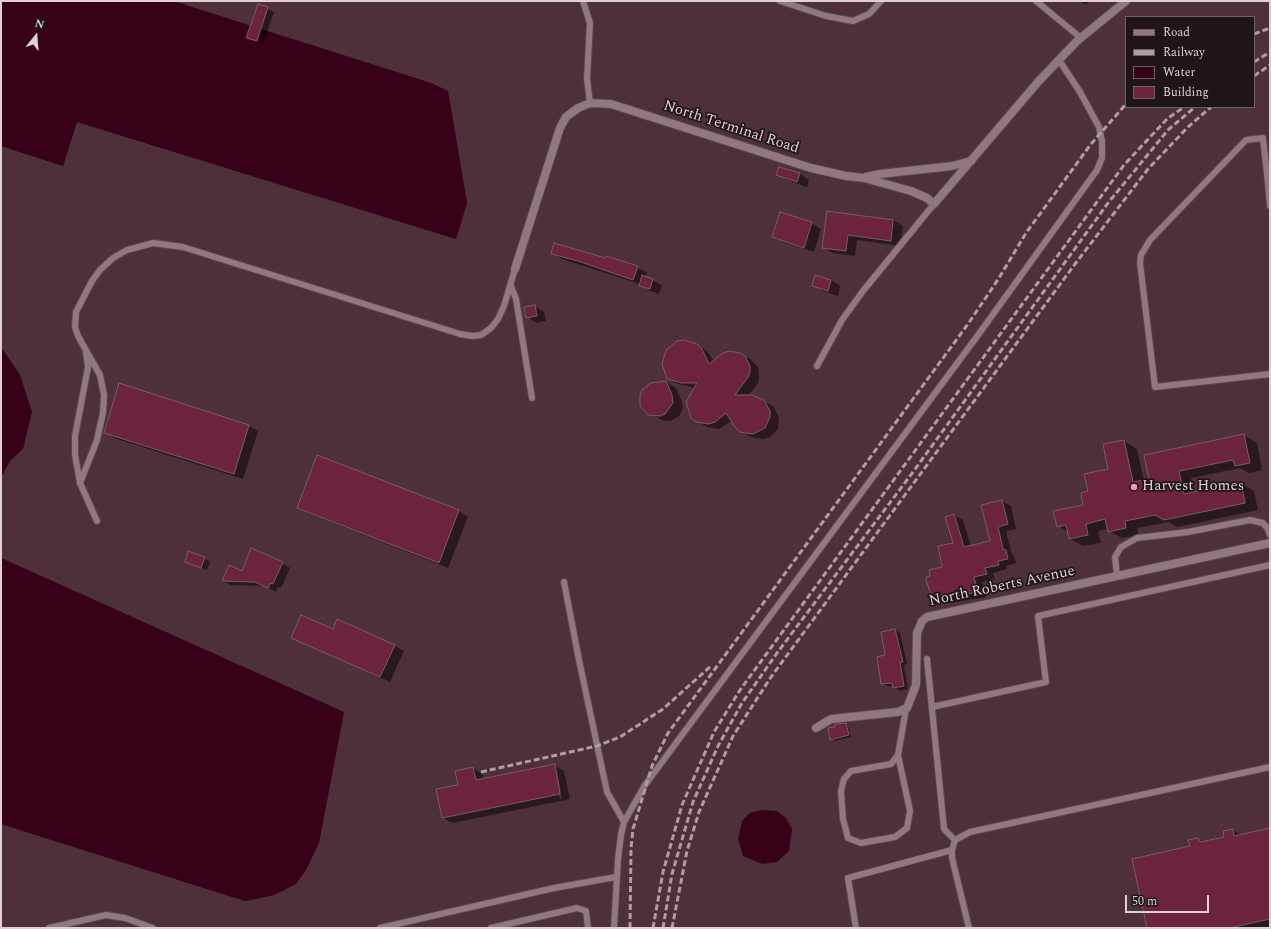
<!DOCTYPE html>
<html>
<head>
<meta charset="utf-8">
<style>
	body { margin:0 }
	#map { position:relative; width:1271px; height:929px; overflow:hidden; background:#3f2930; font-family:Spectral,serif }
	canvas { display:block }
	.frame { position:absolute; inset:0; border:2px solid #dfd0d4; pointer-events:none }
	.legend { position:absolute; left:1125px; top:16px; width:130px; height:92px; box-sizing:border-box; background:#1f1518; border:1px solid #6c6063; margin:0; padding:5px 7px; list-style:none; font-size:12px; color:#dfd0d4 }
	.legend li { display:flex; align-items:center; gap:8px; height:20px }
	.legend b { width:20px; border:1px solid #6c6063 }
	.north { position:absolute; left:16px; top:16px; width:40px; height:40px; -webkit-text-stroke:3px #1f1518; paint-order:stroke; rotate:17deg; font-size:11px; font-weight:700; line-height:16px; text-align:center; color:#dfd0d4 }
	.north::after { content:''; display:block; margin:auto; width:14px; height:18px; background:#dfd0d4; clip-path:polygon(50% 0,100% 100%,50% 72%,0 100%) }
	.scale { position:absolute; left:1125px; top:895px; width:84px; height:18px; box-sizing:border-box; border:2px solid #dfd0d4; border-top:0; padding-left:5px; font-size:12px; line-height:14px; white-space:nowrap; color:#dfd0d4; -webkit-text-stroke:3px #1f1518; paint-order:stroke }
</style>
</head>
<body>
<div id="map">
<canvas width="1271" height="929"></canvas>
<div class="frame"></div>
<ul class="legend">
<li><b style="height:5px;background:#91777f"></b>Road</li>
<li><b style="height:5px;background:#ae9da2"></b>Railway</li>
<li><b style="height:11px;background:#360119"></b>Water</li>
<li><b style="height:11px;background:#6c2340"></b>Building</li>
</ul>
<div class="north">N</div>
<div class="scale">50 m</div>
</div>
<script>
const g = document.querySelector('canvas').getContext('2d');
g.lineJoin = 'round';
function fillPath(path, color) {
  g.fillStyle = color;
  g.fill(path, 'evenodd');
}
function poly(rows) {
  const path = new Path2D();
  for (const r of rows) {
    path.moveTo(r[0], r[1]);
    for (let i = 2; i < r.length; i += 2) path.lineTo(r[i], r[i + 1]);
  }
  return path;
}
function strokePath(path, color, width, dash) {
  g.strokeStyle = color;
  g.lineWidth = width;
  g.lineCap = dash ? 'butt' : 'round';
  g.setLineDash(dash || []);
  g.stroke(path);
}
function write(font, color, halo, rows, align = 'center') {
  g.font = font + ' Spectral,serif';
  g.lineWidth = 3.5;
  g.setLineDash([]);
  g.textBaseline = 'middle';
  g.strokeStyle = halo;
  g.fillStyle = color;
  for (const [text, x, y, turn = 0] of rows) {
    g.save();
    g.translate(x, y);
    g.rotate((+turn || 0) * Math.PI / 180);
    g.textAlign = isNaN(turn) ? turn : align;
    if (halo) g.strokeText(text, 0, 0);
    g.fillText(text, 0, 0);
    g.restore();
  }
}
fillPath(poly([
	[173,1,1270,1,1270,928,1,928,1,824,245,901,260,899,285,891,344,712,1,558,1,477,10,461,23,448,20,375,1,347,1,146,63,166,77,122,456,239,467,203,448,91,431,83],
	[1126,17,1254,17,1254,107,1126,107]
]), '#4d3039');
fillPath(poly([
	[1,1,173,1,431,83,448,91,467,203,456,239,77,122,63,166,1,146],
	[1,347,20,375,32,412,23,449,10,461,1,477],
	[1,558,344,712,319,843,306,870,296,884,274,895,245,901,1,824],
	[762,810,777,811,786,818,792,829,789,851,777,862,762,864,743,856,738,839,742,821,750,813]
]), '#360119');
fillPath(poly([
	[1079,1,1089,1,1086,5],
	[258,5,274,12,263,44,248,38],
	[779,168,800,174,809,180,807,187,787,180,777,174],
	[828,212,893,220,903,226,900,246,857,240,855,256,833,253,823,247],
	[781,213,812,223,821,229,814,252,783,242,773,237],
	[552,254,637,267,647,273,645,277,662,285,659,294,650,291,640,284,562,259],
	[831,280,840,286,838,296,823,291,813,285],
	[535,306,544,312,546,321,537,323,527,317],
	[684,341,697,345,707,351,714,361,740,354,750,359,758,367,759,378,758,383,748,396,763,401,773,406,779,417,778,429,770,437,764,439,751,437,741,431,732,421,719,429,707,427,696,421,688,411,687,402,695,388,678,384,668,379,663,364,664,357,671,345],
	[666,382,676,388,682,402,683,409,679,416,670,421,664,421,644,410],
	[249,426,258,431,243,479,114,438,105,432],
	[1244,435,1257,443,1262,470,1249,473,1240,468,1191,478,1194,493,1241,483,1254,491,1258,510,1178,527,1169,522,1137,528,1139,535,1122,538,1109,531,1108,529,1098,531,1101,543,1083,546,1070,539,1068,532,1058,526,1085,506,1089,492,1109,470,1124,441,1137,449,1144,481,1151,480],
	[318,457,459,511,468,517,448,568,308,513,298,508],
	[1002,501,1011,506,1016,529,1006,531,1012,554,1014,556,1016,563,1006,566,1007,569,993,573,995,579,982,582,986,597,950,603,932,594,931,577,943,568,954,544,954,515,963,520,971,546,991,542],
	[204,558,210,562,207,570,186,562],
	[282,563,290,568,281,588,278,587,276,592,264,586,231,585,223,581,242,572],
	[334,630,394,645,404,651,390,682,292,637],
	[895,630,900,633,907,664,904,665,908,689,899,691,894,686,887,686,882,683,886,656],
	[846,724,848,726,851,737,834,741,831,739],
	[554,765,564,771,570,799,453,823,443,818,459,786,473,768,482,774,484,780],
	[555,771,557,771,562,799,560,799],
	[1270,829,1270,928,1148,928,1191,847,1190,841,1198,839,1204,842,1225,838,1233,830,1241,835]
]), '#0007');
const building = poly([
	[258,4,268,7,257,41,246,38,258,4],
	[779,167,800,173,797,182,776,175,779,167],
	[827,211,893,220,891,241,848,235,846,251,822,248,827,211],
	[780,212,812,222,804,248,772,237,780,212],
	[554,243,605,258,606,256,638,266,633,280,578,261,551,254,554,243],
	[642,275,653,279,650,289,639,286,642,275],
	[815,275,831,280,828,291,812,286,815,275],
	[535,305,537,316,526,318,524,307,535,305],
	[684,340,697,344,702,349,709,364,723,353,729,351,740,353,745,356,750,366,750,372,748,377,735,395,752,395,764,400,770,411,770,417,765,428,753,434,740,432,735,427,726,413,715,422,708,424,696,422,691,418,686,402,697,383,682,383,667,379,662,364,666,350,677,341,684,340],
	[666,381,672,395,673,403,665,414,660,416,648,415,640,406,640,395,642,390,651,383,666,381],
	[119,383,249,425,234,474,104,433,119,383],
	[1244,434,1250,463,1235,466,1233,460,1179,471,1184,494,1241,482,1245,503,1164,520,1155,515,1125,521,1126,528,1108,532,1105,519,1086,524,1088,535,1069,539,1066,525,1057,527,1053,511,1083,505,1081,493,1088,491,1084,474,1108,469,1103,444,1124,440,1133,482,1149,479,1144,455,1244,434],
	[317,455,459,510,439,563,297,508,317,455],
	[1002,500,1008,524,998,527,1003,549,1006,550,1008,559,998,561,999,565,985,568,987,574,974,577,978,592,941,599,939,593,931,595,926,580,926,577,930,576,929,570,942,567,938,546,953,543,945,517,954,514,964,547,990,541,981,505,1002,500],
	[251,548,283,562,273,584,270,583,268,588,255,582,222,581,229,565,242,571,251,548],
	[188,551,205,557,201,568,185,562,188,551],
	[301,615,333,629,337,619,395,645,380,677,291,638,301,615],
	[895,629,903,662,900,662,904,686,893,688,892,683,881,684,877,657,885,655,881,632,895,629],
	[846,723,849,735,830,740,828,728,835,727,835,724,846,723],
	[555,764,560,794,442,818,436,789,458,785,455,771,473,767,476,780,555,764],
	[1270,828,1270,919,1229,928,1147,928,1132,859,1190,846,1188,840,1198,838,1200,842,1224,837,1223,831,1233,829,1234,836,1270,828]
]);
fillPath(building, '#6c2340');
strokePath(building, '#765d64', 1);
const service = poly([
	[583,1,590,23,587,79,590,103],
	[780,1,826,16,853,21,869,14,881,1],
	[1036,1,1081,38],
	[1268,183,1270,206],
	[1270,183,1268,183,1263,138,1246,140,1150,240,1141,255,1140,263,1155,387,1270,374],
	[511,286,516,299,532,398],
	[86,352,88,367,75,436,75,455,80,483,97,521],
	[817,366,842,320,863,291,934,204],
	[80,483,97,440,103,413,104,395,100,375,78,336,75,327,76,312,92,281,100,270,113,258,127,250,153,243,183,247,460,334,472,336,481,335,491,328,498,319,504,306,515,269],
	[1117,576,1115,557,1121,547,1137,538,1188,532,1250,520,1263,523,1268,529,1270,535],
	[564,582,579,660,607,792,624,822],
	[927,659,944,829,955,840,952,850,952,858,969,928],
	[932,707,1046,682,1038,616,1270,565],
	[898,755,910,811,907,828,895,837,861,843,848,838,843,819,841,791,844,779,851,771,891,764,898,755,906,709],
	[955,840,970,832,1270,767],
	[49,928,106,915,125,918,153,928],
	[380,928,554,888,616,877],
	[491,928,577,908,586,911,588,928],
	[614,928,618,859,621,835,624,822,645,785,981,331,1097,170,1102,158,1102,141,1099,127,1080,92,1059,60],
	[856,928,848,878,952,850]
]);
const minor = poly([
	[866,177,880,174,952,166,971,161],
	[515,269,560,128,566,117,578,108,590,103,611,104,811,168,846,176,864,178,911,191,927,198,934,204,1038,82,1077,41,1126,1],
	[816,728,831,719,898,712,907,708,916,685,917,633,922,621,927,617,1270,543]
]);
strokePath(service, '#59464d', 8);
strokePath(minor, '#59464d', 10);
strokePath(service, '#91777f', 6);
strokePath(minor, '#91777f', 8);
strokePath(poly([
	[1254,34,1270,28],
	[1254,62,1270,52],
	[1254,76,1270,65],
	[481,772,597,746,620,737,663,709,712,665],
	[630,928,631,848,633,829,652,766,668,733,968,324,999,278,1026,233,1091,144,1126,104],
	[653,928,663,872,682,805,714,732,740,690,1124,165,1167,119,1184,107],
	[663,928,672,874,693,802,718,746,742,703,777,653,913,472,1108,203,1168,130,1195,107],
	[672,928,687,851,699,812,733,736,771,677,1075,264,1148,169,1188,127,1211,107]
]), '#ae9da2', 3, [6, 3]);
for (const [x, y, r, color] of [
	[1134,487,4,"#f09ab5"]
]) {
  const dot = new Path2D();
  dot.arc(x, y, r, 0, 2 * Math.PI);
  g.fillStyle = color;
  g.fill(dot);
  strokePath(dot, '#1f1518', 1.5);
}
write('15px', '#dfd0d4', '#1f1518', [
	["North Terminal Road",731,128,18],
	["North Roberts Avenue",1002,587,-12]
]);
write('15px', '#dfd0d4', '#1f1518', [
	["Harvest Homes",1142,487]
], 'left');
</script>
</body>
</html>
